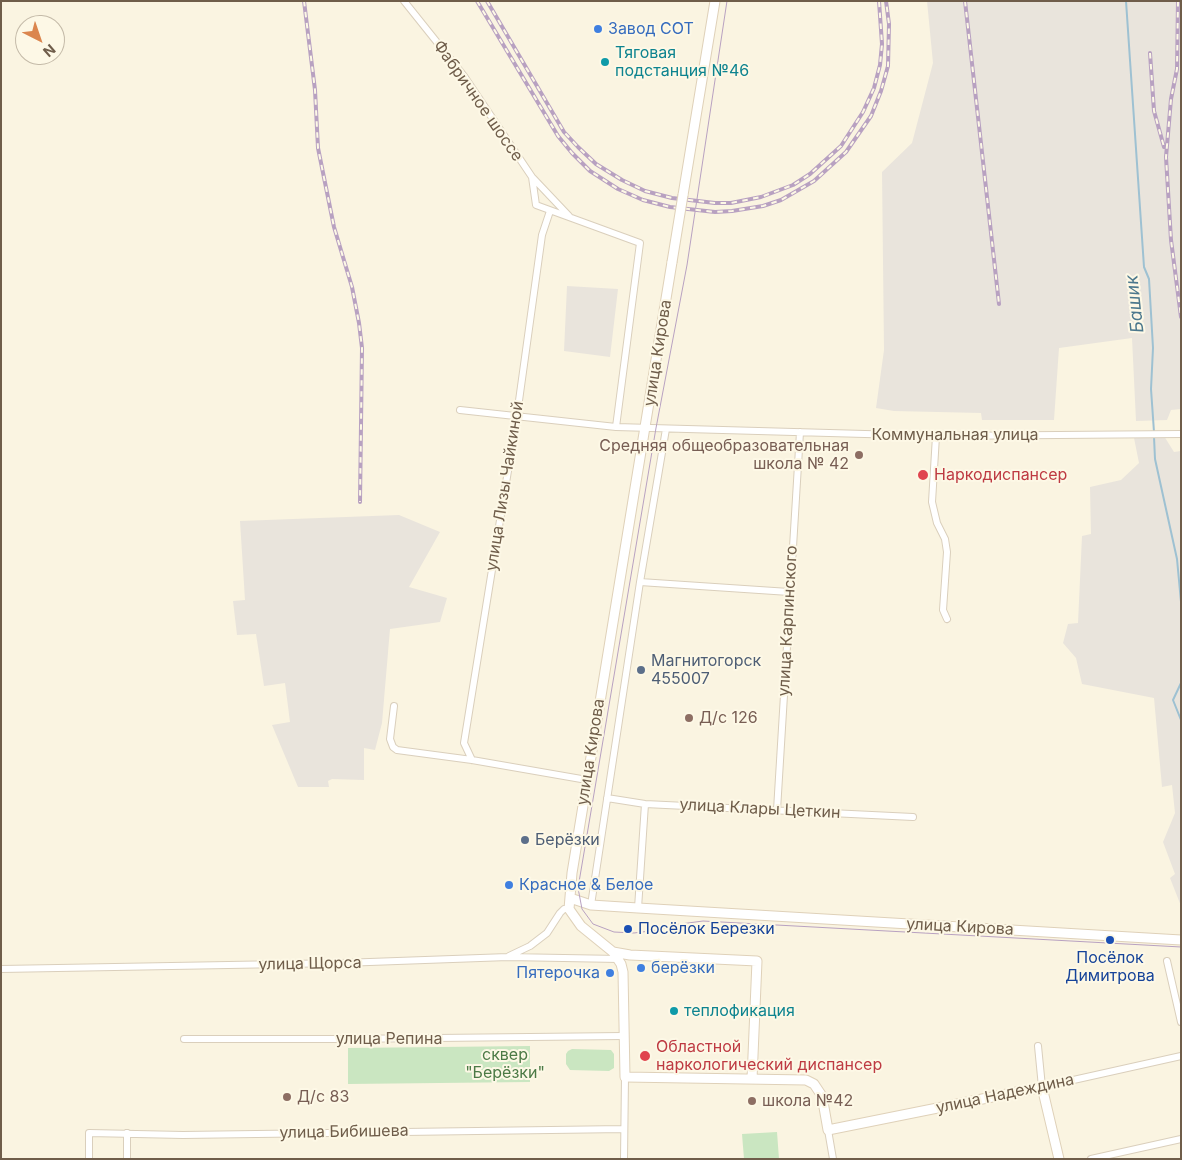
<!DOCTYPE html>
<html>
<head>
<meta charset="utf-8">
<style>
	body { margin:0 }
	#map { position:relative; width:1182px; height:1160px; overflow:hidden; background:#faf4e1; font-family:Inter,sans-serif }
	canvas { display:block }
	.frame { position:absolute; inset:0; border:2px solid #6f5d4a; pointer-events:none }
	.north { position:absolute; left:15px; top:15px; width:50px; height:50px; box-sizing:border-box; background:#fdf8e6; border:1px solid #c4baa8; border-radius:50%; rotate:139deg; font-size:14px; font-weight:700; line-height:20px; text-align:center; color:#6f5d4a }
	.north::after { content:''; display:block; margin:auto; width:18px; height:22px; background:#db864e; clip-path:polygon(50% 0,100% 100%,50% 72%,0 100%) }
</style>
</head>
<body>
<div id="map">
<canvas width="1182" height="1160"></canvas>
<div class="frame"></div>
<div class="north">N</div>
</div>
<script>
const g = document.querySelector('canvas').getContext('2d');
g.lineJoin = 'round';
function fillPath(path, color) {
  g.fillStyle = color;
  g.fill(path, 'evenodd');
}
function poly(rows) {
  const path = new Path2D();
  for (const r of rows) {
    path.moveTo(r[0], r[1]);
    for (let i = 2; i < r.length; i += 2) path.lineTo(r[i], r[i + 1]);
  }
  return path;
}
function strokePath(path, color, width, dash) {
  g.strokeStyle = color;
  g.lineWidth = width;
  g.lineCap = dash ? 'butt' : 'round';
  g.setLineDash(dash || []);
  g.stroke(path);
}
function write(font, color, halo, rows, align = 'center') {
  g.font = font + ' Inter,sans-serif';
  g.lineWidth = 4;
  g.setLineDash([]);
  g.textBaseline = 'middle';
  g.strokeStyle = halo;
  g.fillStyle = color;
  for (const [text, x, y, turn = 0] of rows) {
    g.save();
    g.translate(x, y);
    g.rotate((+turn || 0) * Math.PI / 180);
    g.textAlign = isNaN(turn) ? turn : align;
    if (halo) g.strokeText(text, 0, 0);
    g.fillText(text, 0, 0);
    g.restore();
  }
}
fillPath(poly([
	[927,1,1181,1,1181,409,1171,410,1167,420,1136,421,1132,338,1059,348,1054,420,982,420,981,413,894,411,876,408,884,350,882,172,912,143,933,63],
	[567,286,618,289,610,357,564,351],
	[1164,436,1174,452,1181,451,1181,906,1170,878,1175,874,1163,842,1175,813,1172,785,1162,787,1154,698,1082,684,1076,658,1063,643,1068,624,1078,623,1082,536,1091,534,1090,487,1121,480,1139,463,1134,438],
	[399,515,440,532,409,587,447,598,440,622,390,629,382,723,375,750,364,748,364,780,332,779,328,781,329,787,298,787,272,725,290,722,285,683,264,686,256,634,237,635,233,601,245,600,240,521]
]), '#e9e4dc');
fillPath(poly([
	[530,1046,530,1082,348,1084,348,1048],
	[572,1049,611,1050,614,1054,614,1068,609,1071,570,1070,566,1064,566,1054,568,1051],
	[777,1132,779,1159,744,1159,742,1134]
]), '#cae6c1');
strokePath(poly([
	[1126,1,1144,267,1149,279,1153,348,1151,389,1154,432],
	[1154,437,1155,459,1177,559,1181,602],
	[1181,683,1173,700,1181,720]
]), '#9ec1d2', 2);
const street = poly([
	[404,1,464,76,532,177,536,205,640,243,616,427],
	[533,178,569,216],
	[460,410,616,427,936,436,1181,434],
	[936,436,932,502,937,523,945,539,947,552,943,610,947,619],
	[640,582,789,592],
	[394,706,390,739,393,747,397,750,472,760,587,780],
	[472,760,464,743,517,415,542,235,550,211],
	[607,798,645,804,913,817],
	[777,810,800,432],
	[591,905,640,582,666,429],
	[638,908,645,804],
	[509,956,530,946,547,933,560,913,564,909,569,909],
	[1167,961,1181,1022],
	[1,969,342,963,508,957,619,959],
	[184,1039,341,1039,624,1036],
	[1038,1046,1042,1087,1181,1056],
	[828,1130,833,1159],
	[89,1159,89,1133,183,1135,624,1129],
	[127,1159,127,1133],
	[624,1159,625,1077],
	[1091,1159,1181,1139]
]);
const secondary = poly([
	[683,195,715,1],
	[672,262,572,873,569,909,581,926,613,952,621,964,623,972,625,1077,806,1080,814,1084,822,1096,828,1130,1042,1087,1059,1159],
	[570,898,591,905,638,908,1181,940],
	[613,952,630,955,757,961,752,1079]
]);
strokePath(street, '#dacfbc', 8);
strokePath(secondary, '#dfd1b9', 11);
strokePath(street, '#fff', 6);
strokePath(secondary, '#fff', 9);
strokePath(poly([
	[727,1,687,265,656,428,578,888,582,909,593,924,614,932,634,933,658,930,673,925,703,921,1181,947]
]), '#b8a1c1', 1);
const rail = poly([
	[304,1,315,90,318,148,334,227,352,287,359,323,362,348,360,502],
	[477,1,558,136,572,153,590,171,618,189,643,200,670,207,715,212,732,211,763,206,781,200,814,181,846,152,871,116,881,91,888,66,889,24,886,1],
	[487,1,564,132,578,147,596,164,622,180,645,191,672,198,715,203,731,203,761,197,793,185,810,174,841,146,863,112,874,88,880,65,882,44,879,1],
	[965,1,999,304],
	[1178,1,1177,69,1171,99,1166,157,1171,240,1181,317],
	[1150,53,1154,111,1164,147]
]);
strokePath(rail, '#b8a1c1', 4);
strokePath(rail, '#fdf8e6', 2, [5.5]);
const secondaryBridge = poly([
	[672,262,683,195]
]);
strokePath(secondaryBridge, '#dfd1b9', 11, []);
strokePath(secondaryBridge, '#fff', 9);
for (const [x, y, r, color] of [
	[598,29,5,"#3f7fe0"],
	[605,62,5,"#0f9aa8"],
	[859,455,5,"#8d6e63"],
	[923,475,6,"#e0444e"],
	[641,670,5,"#5c6f8a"],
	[689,718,5,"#8d6e63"],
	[525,840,5,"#5c6f8a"],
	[509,885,5,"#3f7fe0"],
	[628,929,5,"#1a4fb4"],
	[1110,940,5,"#1a4fb4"],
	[641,968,5,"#3f7fe0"],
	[610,973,5,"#3f7fe0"],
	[674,1011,5,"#0f9aa8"],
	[645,1056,6,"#e0444e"],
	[287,1097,5,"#8d6e63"],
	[752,1101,5,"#8d6e63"]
]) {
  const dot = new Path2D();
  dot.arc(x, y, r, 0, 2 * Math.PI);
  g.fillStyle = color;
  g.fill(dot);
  strokePath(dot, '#fdf8e6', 2);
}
write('16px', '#366cbe', '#fdf8e6', [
	["Завод СОТ",608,29],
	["Красное & Белое",519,885],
	["берёзки",651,968],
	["Пятерочка",600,973,"right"]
], 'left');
write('16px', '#0d838f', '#fdf8e6', [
	["Тяговая",615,53],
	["подстанция №46",615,71],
	["теплофикация",684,1011]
], 'left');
write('16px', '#6f5d4a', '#fdf8e6', [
	["Фабричное шоссе",478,101,55],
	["улица Кирова",658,353,-81],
	["Коммунальная улица",955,435],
	["улица Лизы Чайкиной",505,486,-81],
	["улица Карпинского",788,621,-87],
	["улица Кирова",591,752,-81],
	["улица Клары Цеткин",760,809,3],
	["улица Кирова",960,927,3],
	["улица Щорса",310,964,-1],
	["улица Репина",389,1039],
	["улица Надеждина",1005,1094,-12],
	["улица Бибишева",344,1132,-1]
]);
write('16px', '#785e54', '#fdf8e6', [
	["Средняя общеобразовательная",849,446,"right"],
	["школа № 42",849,464,"right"],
	["Д/с 126",699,718],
	["Д/с 83",297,1097],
	["школа №42",762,1101]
], 'left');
write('16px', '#be3a42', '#fdf8e6', [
	["Наркодиспансер",934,475],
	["Областной",656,1047],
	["наркологический диспансер",656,1065]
], 'left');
write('16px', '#4e5e75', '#fdf8e6', [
	["Магнитогорск",651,661],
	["455007",651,679],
	["Берёзки",535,840]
], 'left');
write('16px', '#164399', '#fdf8e6', [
	["Посёлок Березки",638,929],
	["Посёлок",1110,958,"center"],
	["Димитрова",1110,976,"center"]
], 'left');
write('16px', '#4c7a46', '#fdf8e6', [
	["сквер",505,1055],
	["\"Берёзки\"",505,1073]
]);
write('italic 18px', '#4c788d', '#fdf8e6', [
	["Башик",1135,304,-96]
]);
</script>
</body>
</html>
